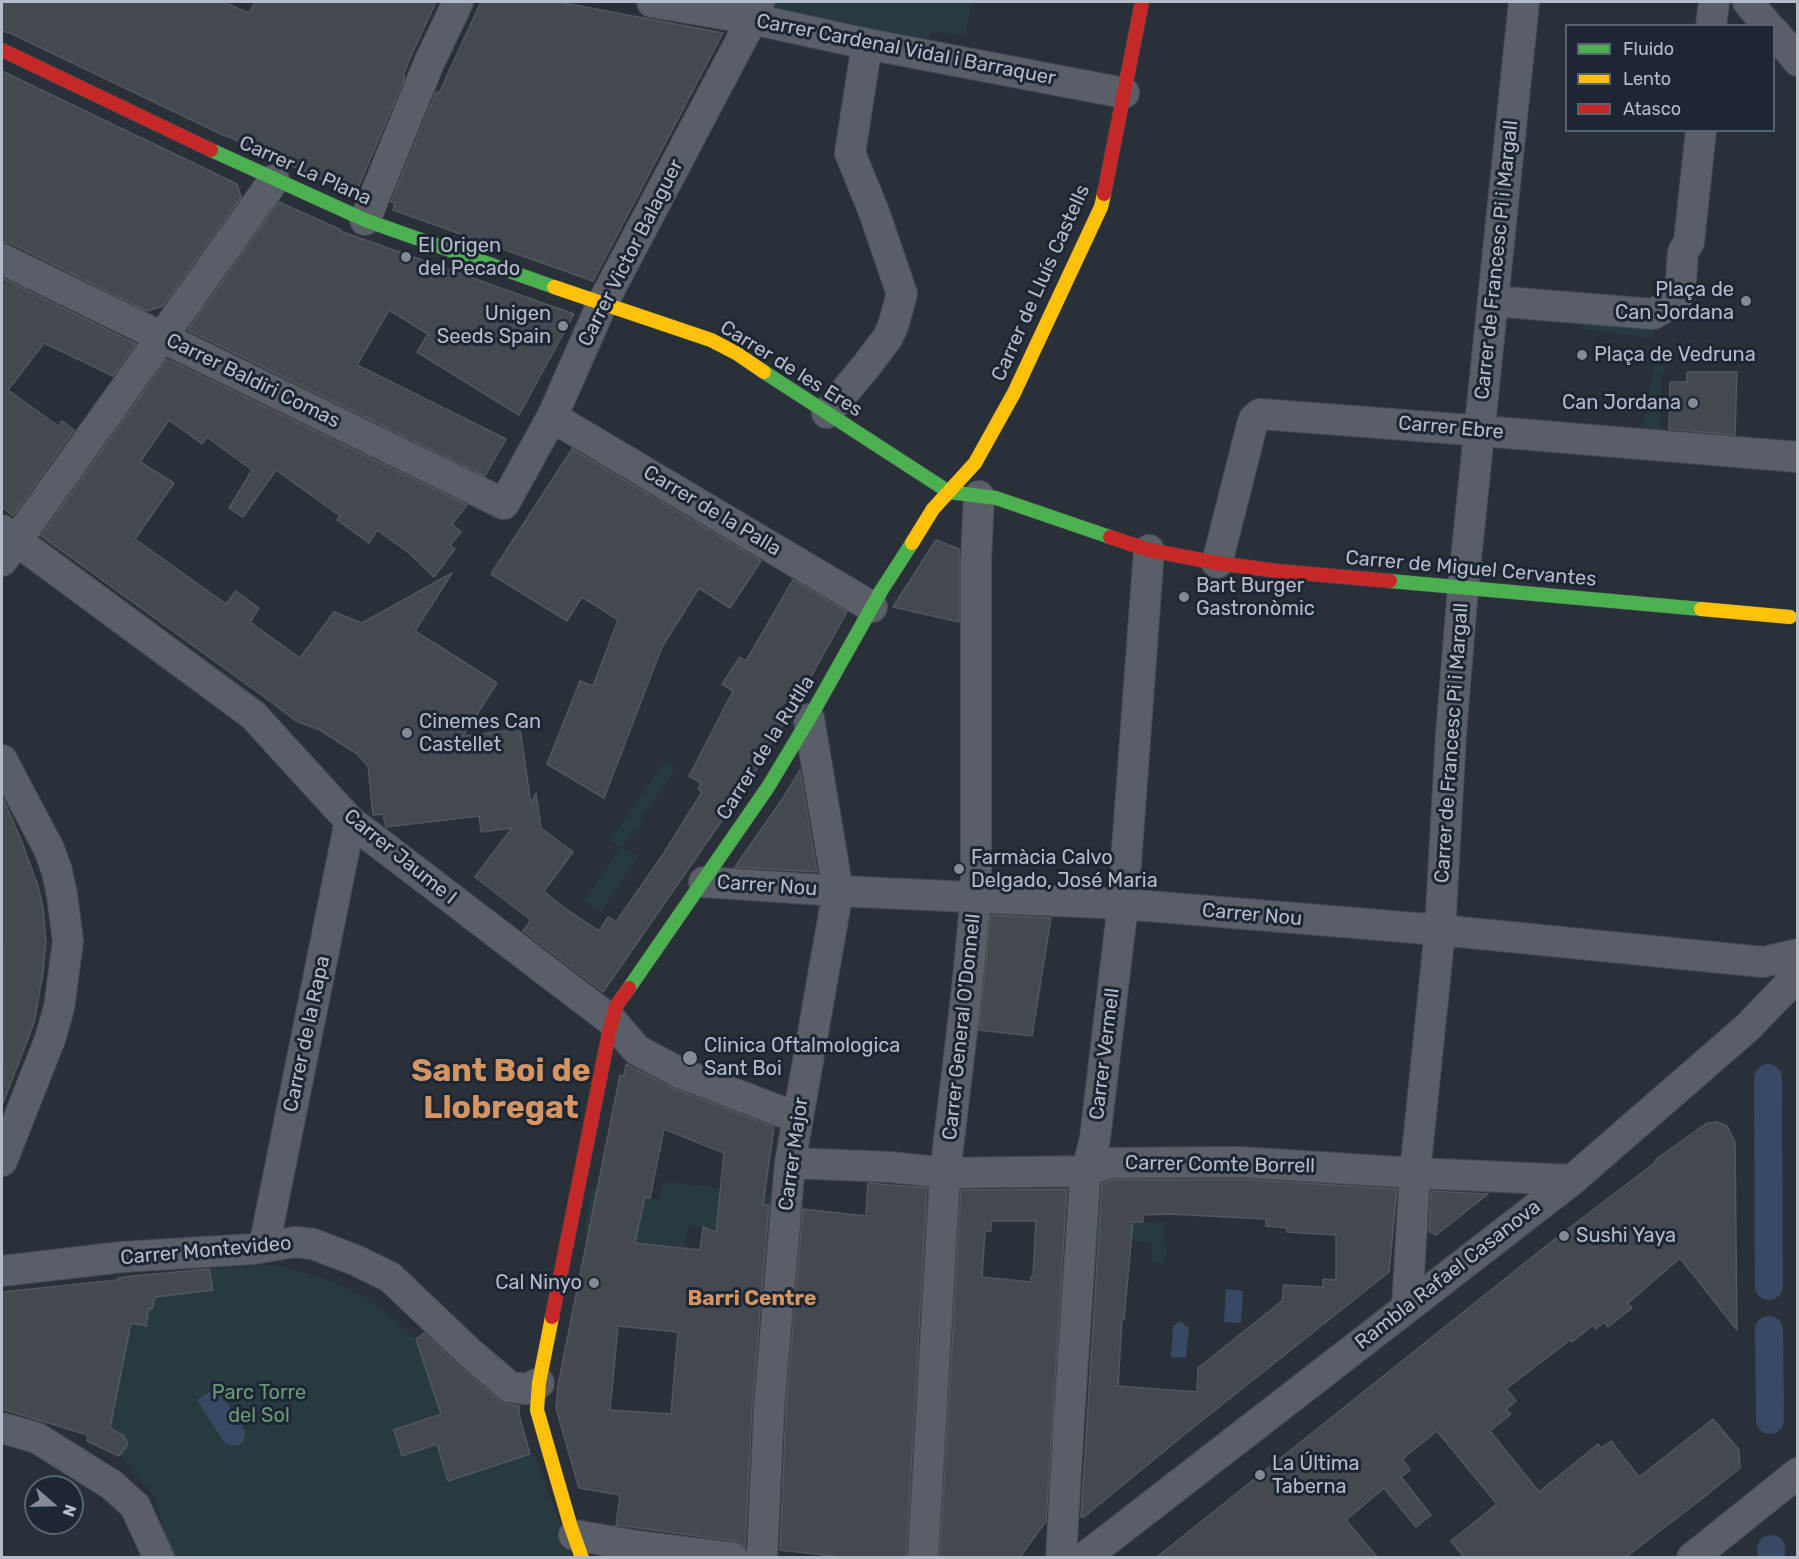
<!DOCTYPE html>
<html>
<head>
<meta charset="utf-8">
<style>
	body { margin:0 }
	#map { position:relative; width:1799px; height:1559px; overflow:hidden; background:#2a3038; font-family:Rubik,sans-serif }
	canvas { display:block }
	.frame { position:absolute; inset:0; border:3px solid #b4bcc9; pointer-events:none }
	.legend { position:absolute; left:1565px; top:24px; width:210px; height:108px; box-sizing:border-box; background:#1d2633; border:2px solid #59626f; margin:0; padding:8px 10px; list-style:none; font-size:18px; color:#b4bcc9 }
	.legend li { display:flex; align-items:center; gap:12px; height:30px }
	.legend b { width:30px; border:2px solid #59626f }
	.north { position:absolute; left:24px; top:1475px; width:60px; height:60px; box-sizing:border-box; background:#1d2633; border:2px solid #59626f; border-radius:50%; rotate:110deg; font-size:16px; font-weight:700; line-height:24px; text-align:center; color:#b4bcc9 }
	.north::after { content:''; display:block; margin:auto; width:21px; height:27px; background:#848b96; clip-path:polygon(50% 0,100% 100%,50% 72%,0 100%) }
</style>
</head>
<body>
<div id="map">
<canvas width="1799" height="1559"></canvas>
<div class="frame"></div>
<ul class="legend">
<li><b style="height:8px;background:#4caf50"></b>Fluido</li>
<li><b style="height:8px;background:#ffc107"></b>Lento</li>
<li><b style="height:8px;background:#c62828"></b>Atasco</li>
</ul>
<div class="north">N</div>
</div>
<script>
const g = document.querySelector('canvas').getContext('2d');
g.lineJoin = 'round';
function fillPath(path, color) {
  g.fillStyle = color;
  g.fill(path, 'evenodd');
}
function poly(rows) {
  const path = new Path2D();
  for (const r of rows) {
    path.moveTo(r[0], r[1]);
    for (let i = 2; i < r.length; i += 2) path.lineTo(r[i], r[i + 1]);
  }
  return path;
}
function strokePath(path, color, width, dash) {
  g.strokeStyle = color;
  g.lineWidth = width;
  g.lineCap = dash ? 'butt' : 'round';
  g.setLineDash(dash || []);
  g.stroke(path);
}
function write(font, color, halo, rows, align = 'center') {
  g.font = font + ' Rubik,sans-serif';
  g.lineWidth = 6;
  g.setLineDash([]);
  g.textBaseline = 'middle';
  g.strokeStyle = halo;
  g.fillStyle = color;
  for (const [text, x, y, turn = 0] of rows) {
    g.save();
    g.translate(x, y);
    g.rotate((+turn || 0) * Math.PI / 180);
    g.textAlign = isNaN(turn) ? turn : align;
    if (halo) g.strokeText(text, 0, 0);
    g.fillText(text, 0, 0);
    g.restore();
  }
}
fillPath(poly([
	[766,2,972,2,965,36,930,31,927,47,759,15],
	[1584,319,1653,323,1654,338,1583,329],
	[1655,365,1665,365,1664,371,1662,372,1660,426,1665,433,1641,432],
	[664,762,675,769,640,820,643,822,634,836,630,835,622,847,638,856,601,913,584,901,621,847,610,841],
	[663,1181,778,1196,774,1234,688,1226,684,1249,654,1245,584,1231,592,1188,659,1199],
	[1089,1219,1165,1223,1164,1243,1167,1244,1165,1264,1152,1263,1153,1243,1087,1239],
	[276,1265,314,1275,333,1282,362,1296,386,1313,416,1339,441,1414,395,1430,437,1444,448,1480,534,1453,572,1557,170,1557,160,1514,153,1495,122,1457,87,1441,118,1278,209,1269]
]), '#273a3e');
fillPath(poly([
	[1226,1289,1243,1291,1241,1323,1224,1322],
	[1178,1322,1183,1322,1185,1326,1189,1327,1186,1358,1171,1357,1173,1325,1176,1325],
	[217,1387,245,1431,244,1441,238,1445,233,1446,225,1443,197,1400]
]), '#384963');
strokePath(poly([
	[1768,1078,1769,1286],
	[1769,1330,1770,1420],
	[1771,1549,1771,1558]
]), '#384963', 28);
const building = poly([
	[2,2,223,2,249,13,255,2,436,2,410,58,403,76,405,77,355,195,225,135,225,136,10,33,2,31,2,2],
	[481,2,559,2,723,33,593,281,393,210,395,203,391,202,436,92,439,93,481,2],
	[2,71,237,184,241,197,163,306,147,311,10,243,2,242,2,71],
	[279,202,341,230,340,231,574,314,519,415,417,352,428,334,389,310,357,365,506,439,485,476,188,330,279,202],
	[2,278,136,344,113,376,44,343,8,390,58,426,62,421,74,430,13,516,2,507,2,278],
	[167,359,467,505,452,524,461,532,450,545,455,549,434,577,409,553,377,530,369,543,337,520,340,516,276,470,243,517,229,508,252,470,207,437,202,444,169,420,140,462,174,483,135,539,226,604,236,591,259,608,250,622,300,658,334,612,362,623,452,573,415,631,497,683,463,736,520,729,531,804,536,793,541,828,573,852,544,891,563,907,599,931,608,917,616,922,625,909,664,853,702,792,698,789,701,783,689,776,733,691,722,684,740,657,746,661,793,580,847,612,793,709,765,753,766,753,752,777,603,992,523,931,531,920,475,877,512,828,481,832,479,816,386,827,383,814,373,815,368,766,357,754,320,730,296,721,267,699,41,536,167,359],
	[1687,372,1737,372,1735,435,1669,429,1670,382,1687,382,1687,372],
	[572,449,761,561,730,608,699,588,662,647,604,798,547,764,580,681,593,686,618,620,582,597,567,621,491,574,572,449],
	[936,540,959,549,959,622,893,607,936,540],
	[800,770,817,872,735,867,783,798,800,770],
	[2,796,22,842,38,886,43,908,46,942,43,972,34,1023,3,1103,2,796],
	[991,915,1051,918,1032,1036,979,1030,991,915],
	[626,1064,674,1089,774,1127,763,1205,769,1205,752,1407,745,1547,735,1541,616,1525,620,1495,579,1488,556,1408,558,1385,620,1075,624,1076,626,1064],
	[664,1129,724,1153,716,1232,703,1227,700,1250,635,1243,645,1197,650,1198,664,1129],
	[618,1326,678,1332,671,1414,610,1410,618,1326],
	[1717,1122,1727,1126,1735,1142,1737,1330,1680,1258,1628,1303,1632,1308,1608,1327,1604,1322,1596,1329,1593,1325,1572,1342,1570,1340,1506,1389,1516,1401,1506,1409,1511,1414,1490,1431,1539,1492,1598,1444,1601,1448,1611,1441,1639,1477,1713,1419,1739,1450,1740,1468,1704,1497,1626,1557,1464,1557,1451,1541,1497,1504,1437,1431,1402,1459,1410,1470,1401,1477,1431,1515,1416,1527,1384,1488,1346,1520,1377,1557,1157,1557,1551,1242,1656,1162,1655,1160,1707,1123,1717,1122],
	[1239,1179,1397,1189,1389,1272,1185,1434,1084,1517,1081,1517,1102,1184,1111,1180,1239,1179],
	[1169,1214,1266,1219,1266,1226,1287,1228,1287,1232,1336,1235,1336,1280,1323,1279,1323,1287,1284,1285,1282,1301,1198,1368,1197,1392,1118,1386,1122,1319,1124,1319,1133,1222,1143,1222,1143,1215,1169,1214],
	[868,1183,927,1188,906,1557,842,1557,780,1550,786,1409,803,1209,866,1216,868,1183],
	[1067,1189,1046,1521,1020,1557,940,1557,961,1190,1067,1189],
	[991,1221,1036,1221,1033,1276,1031,1276,1031,1282,982,1277,985,1231,991,1231,991,1221],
	[1431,1191,1488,1194,1436,1235,1429,1231,1431,1191],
	[209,1269,213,1290,155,1297,152,1309,149,1308,146,1326,131,1323,110,1428,124,1436,128,1444,119,1456,87,1441,88,1435,2,1409,2,1292,117,1280,118,1278,133,1276,209,1269],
	[424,1333,459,1366,499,1400,507,1404,519,1406,519,1415,530,1454,448,1481,437,1444,402,1456,394,1430,441,1414,416,1339,424,1333]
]);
fillPath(building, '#444950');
strokePath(building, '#52575f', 1.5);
const street = poly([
	[652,2,752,19,867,44,1124,93],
	[1748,2,1768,26],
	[1711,26,1714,2],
	[1774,32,1798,61],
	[365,220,429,63,458,2],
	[2,259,504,504,552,417,602,304,746,31,759,2],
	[1493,301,1653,314,1669,305,1680,293,1683,252,1689,242,1701,130],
	[827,413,867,365,888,337,893,326,902,294,874,212,850,153,867,44],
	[552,417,872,607],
	[2,530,253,715,350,821,612,1021,637,1050,680,1073,798,1118],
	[2,561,274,180],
	[1217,563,1252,425,1254,419,1260,414,1458,429,1798,457],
	[2,760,49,849,57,871,62,895,68,941,59,1008,50,1039,2,1161],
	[704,882,838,891,1123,904,1440,930,1763,962,1798,954],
	[790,1163,890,1167,945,1173,1088,1171,1108,1163,1239,1162,1415,1173,1572,1180],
	[264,1247,350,821],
	[2,1271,122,1257,253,1249,295,1242,313,1244,355,1260,390,1277,470,1353,510,1387,527,1389,539,1383],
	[1407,1307,1415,1173,1440,930,1451,734,1463,588,1524,2],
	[2,1428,37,1438,112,1485,135,1506,159,1558],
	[574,1535,644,1547,733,1558],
	[762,1558,769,1408,790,1163,838,891,809,719],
	[923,1558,945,1173,966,998,976,896,976,559,979,496],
	[1061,1558,1069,1420,1085,1180,1095,1138,1123,904,1149,550],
	[1084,1558,1572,1180,1748,1027,1798,975],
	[1692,1558,1798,1473]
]);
const fast = poly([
	[211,150,365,220,554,287],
	[764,372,949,492,996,498,1110,537],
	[1390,581,1701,609],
	[629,988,768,787,809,719,881,591,912,543]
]);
const slow = poly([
	[554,287,711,340,736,353,764,372],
	[912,543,933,509,975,463,1014,393,1101,207,1104,194],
	[1701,609,1790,617],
	[552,1317,539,1383,537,1410,570,1524,582,1558]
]);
const jam = poly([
	[2,50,211,150],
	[1104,194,1142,2],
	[1110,537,1149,550,1217,563,1278,571,1390,581],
	[552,1317,609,1033,616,1006,629,988]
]);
strokePath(street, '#484c53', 32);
strokePath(fast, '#484c53', 15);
strokePath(slow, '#484c53', 15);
strokePath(jam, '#484c53', 15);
strokePath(street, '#5a5e66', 30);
strokePath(fast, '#4caf50', 14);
strokePath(slow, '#ffc107', 14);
strokePath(jam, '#c62828', 14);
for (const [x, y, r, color] of [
	[406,257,6,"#848b96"],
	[1746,301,6,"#848b96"],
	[563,326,6,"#848b96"],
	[1582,355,6,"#848b96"],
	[1693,403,6,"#848b96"],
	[1184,597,6,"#848b96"],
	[407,733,6,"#848b96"],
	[959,869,6,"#848b96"],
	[690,1058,8,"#848b96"],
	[1564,1236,6,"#848b96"],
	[594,1283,6,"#848b96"],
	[1260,1475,6,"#848b96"]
]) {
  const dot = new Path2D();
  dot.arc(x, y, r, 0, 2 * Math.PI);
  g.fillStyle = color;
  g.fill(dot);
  strokePath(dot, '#1d2633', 2);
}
write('20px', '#b4bcc9', '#1d2633', [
	["Carrer Cardenal Vidal i Barraquer",906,50,11],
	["Carrer La Plana",305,171,24],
	["Carrer Victor Balaguer",631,253,-63],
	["Carrer de Francesc Pi i Margall",1497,260,-84],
	["Carrer de Lluís Castells",1041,283,-66],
	["Carrer de les Eres",791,369,32],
	["Carrer Baldiri Comas",253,381,26],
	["Carrer Ebre",1451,428,5],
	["Carrer de la Palla",712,511,31],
	["Carrer de Miguel Cervantes",1471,569,5],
	["Carrer de Francesc Pi i Margall",1452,743,-86],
	["Carrer de la Rutlla",766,748,-58],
	["Carrer Jaume I",400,857,39],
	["Carrer Nou",767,886,4],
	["Carrer Nou",1252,915,5],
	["Carrer General O'Donnell",962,1027,-84],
	["Carrer de la Rapa",307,1034,-78],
	["Carrer Vermell",1105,1054,-83],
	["Carrer Major",794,1154,-82],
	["Carrer Comte Borrell",1220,1165,1],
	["Carrer Montevideo",206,1251,-5],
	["Rambla Rafael Casanova",1448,1275,-38]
]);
write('20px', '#b4bcc9', '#1d2633', [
	["El Origen",418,246],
	["del Pecado",418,269],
	["Plaça de",1734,290,"right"],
	["Can Jordana",1734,313,"right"],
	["Unigen",551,314,"right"],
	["Seeds Spain",551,337,"right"],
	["Plaça de Vedruna",1594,355],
	["Can Jordana",1681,403,"right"],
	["Bart Burger",1196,586],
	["Gastronòmic",1196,609],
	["Cinemes Can",419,722],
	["Castellet",419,745],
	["Farmàcia Calvo",971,858],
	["Delgado, José Maria",971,881],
	["Clinica Oftalmologica",704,1046],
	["Sant Boi",704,1069],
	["Sushi Yaya",1576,1236],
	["Cal Ninyo",582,1283,"right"],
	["La Última",1272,1464],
	["Taberna",1272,1487]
], 'left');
write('20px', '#6b9a76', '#1d2633', [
	["Parc Torre",259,1393],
	["del Sol",259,1416]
]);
write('bold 21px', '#d59563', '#1d2633', [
	["Barri Centre",752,1299]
]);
write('bold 32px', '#d59563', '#1d2633', [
	["Sant Boi de",501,1072],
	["Llobregat",501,1109]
]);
</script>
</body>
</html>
